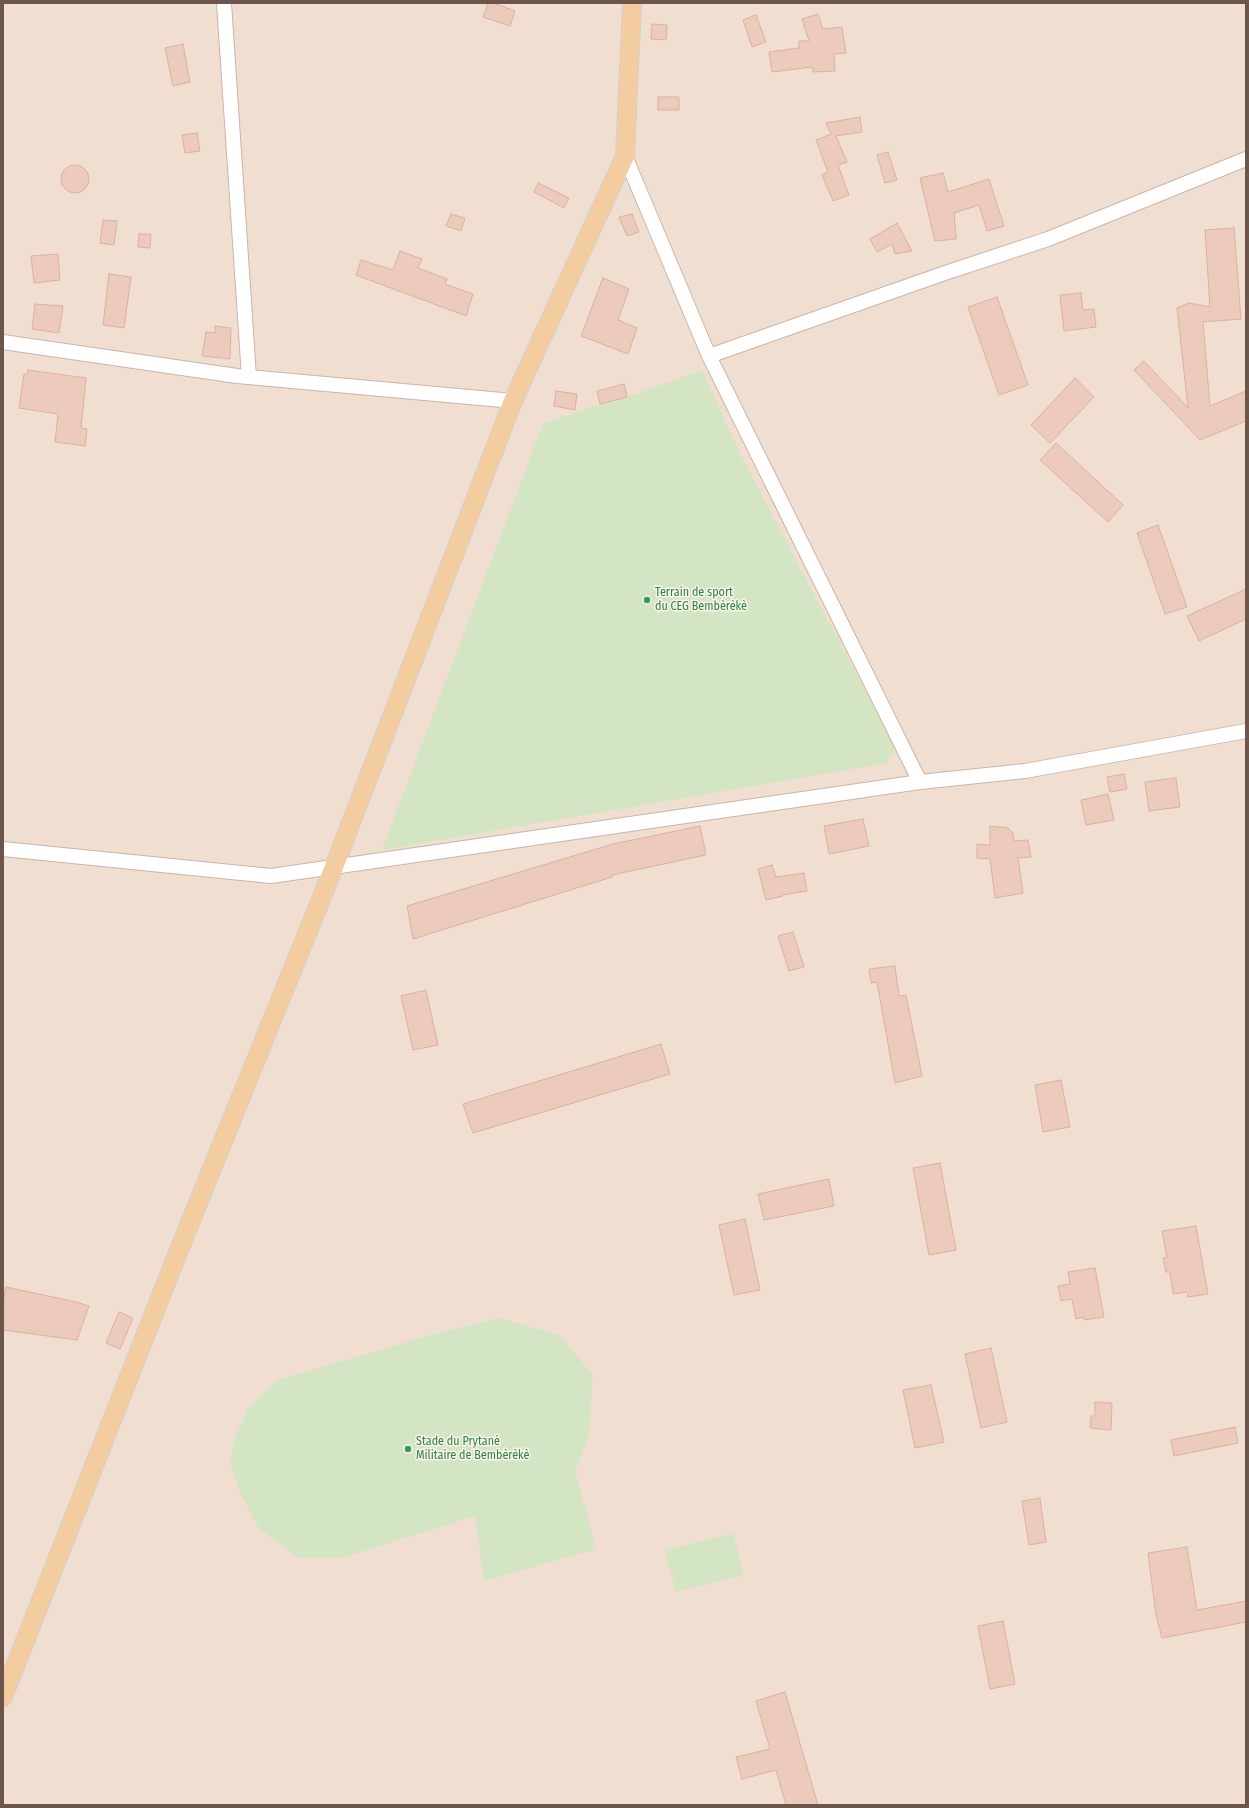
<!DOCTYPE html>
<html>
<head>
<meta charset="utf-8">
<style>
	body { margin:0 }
	#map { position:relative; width:1249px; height:1808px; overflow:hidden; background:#f9eee2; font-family:"Fira Sans Condensed",sans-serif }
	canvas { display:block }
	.frame { position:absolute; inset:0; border:4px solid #6e554b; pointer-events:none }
</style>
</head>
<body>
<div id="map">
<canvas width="1249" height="1808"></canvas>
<div class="frame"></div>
</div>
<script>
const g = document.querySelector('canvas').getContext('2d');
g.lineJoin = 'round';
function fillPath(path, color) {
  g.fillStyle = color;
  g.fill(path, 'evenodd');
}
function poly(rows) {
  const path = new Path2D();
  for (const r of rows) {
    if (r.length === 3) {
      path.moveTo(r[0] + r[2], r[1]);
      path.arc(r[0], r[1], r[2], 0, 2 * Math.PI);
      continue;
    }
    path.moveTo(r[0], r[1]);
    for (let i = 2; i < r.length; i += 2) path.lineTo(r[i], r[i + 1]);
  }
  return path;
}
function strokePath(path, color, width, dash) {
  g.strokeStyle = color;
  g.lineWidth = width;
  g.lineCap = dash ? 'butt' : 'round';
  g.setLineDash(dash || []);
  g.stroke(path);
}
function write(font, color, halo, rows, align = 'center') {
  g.font = font + ' "Fira Sans Condensed",sans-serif';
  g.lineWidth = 3;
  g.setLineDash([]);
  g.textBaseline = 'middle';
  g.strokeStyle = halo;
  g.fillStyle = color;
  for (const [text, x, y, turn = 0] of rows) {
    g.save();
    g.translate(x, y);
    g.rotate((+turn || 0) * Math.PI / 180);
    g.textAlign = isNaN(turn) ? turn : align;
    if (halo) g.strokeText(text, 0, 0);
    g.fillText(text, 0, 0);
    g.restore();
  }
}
fillPath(poly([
	[3,3,1246,3,1246,1805,3,1805]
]), '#f0dfd1');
fillPath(poly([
	[702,370,739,452,895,748,887,763,382,850,543,424,600,404,627,397],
	[500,1318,559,1335,593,1375,589,1435,575,1470,596,1549,484,1581,475,1516,342,1558,299,1558,259,1528,240,1492,230,1463,236,1436,248,1409,277,1380,442,1332],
	[733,1533,744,1575,676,1592,665,1550]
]), '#d3e5c2');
const building = poly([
	[488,3,494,3,515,11,510,26,483,17,488,3],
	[818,14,823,29,842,27,846,53,834,54,835,71,813,72,812,67,772,72,769,52,799,48,799,41,809,41,802,19,818,14],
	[756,15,766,42,752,47,743,20,756,15],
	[652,24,667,25,666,40,651,39,652,24],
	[183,44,190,82,173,86,165,48,183,44],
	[658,97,679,97,679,110,658,110,658,97],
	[860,117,862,132,836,136,847,162,838,165,849,195,833,201,822,175,828,172,816,140,831,134,826,123,860,117],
	[197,133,200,151,185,153,182,135,197,133],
	[888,152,897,180,885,183,877,155,888,152],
	[75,179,14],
	[943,173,948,192,989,179,1004,226,987,231,979,205,954,213,956,239,935,241,920,178,943,173],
	[538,183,569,198,564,208,534,192,538,183],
	[451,214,465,218,461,231,446,226,451,214],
	[632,214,639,232,627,236,619,217,632,214],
	[103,220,117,221,114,245,100,243,103,220],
	[897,223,912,251,895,254,892,244,877,252,870,239,897,223],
	[1234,228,1241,319,1203,322,1210,406,1246,391,1246,421,1200,440,1134,370,1144,361,1188,408,1177,308,1189,303,1210,307,1205,230,1234,228],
	[139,234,151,234,150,248,138,247,139,234],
	[400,251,422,259,418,268,447,279,445,284,473,294,466,316,356,275,361,260,393,270,400,251],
	[58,254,60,280,34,283,31,256,58,254],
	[109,274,131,277,124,328,103,325,109,274],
	[603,278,629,289,618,320,637,328,628,354,581,336,603,278],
	[1081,293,1083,310,1094,309,1096,327,1064,331,1060,295,1081,293],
	[997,297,1028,385,999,395,968,307,997,297],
	[35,304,63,306,59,333,32,329,35,304],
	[215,326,231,328,230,359,202,356,206,332,215,333,215,326],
	[28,370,86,378,81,428,87,429,85,446,55,442,58,414,19,408,24,374,27,374,28,370],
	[1075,378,1094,397,1050,443,1031,425,1075,378],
	[624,384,627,397,600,404,597,391,624,384],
	[556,391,577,394,575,410,554,406,556,391],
	[1056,443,1123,505,1108,522,1040,460,1056,443],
	[1158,525,1187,607,1165,614,1137,533,1158,525],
	[1246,589,1246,619,1199,641,1187,616,1246,589],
	[1124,774,1127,789,1110,792,1107,777,1124,774],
	[1176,778,1180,807,1149,811,1145,782,1176,778],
	[1108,794,1114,820,1086,825,1081,800,1108,794],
	[863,819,869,846,829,854,824,826,863,819],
	[700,826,706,855,612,875,612,877,413,939,407,906,613,844,700,826],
	[990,826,1008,828,1013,833,1014,841,1028,840,1031,857,1018,858,1023,893,995,898,990,859,977,858,977,844,990,845,990,826],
	[772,865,776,877,804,873,807,891,782,895,783,896,766,900,758,869,772,865],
	[793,932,804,967,789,971,778,936,793,932],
	[895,966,899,996,906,995,922,1076,895,1083,877,982,871,983,869,969,895,966],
	[426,990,438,1045,413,1050,401,996,426,990],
	[661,1044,670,1074,473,1133,463,1104,661,1044],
	[1061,1080,1070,1127,1043,1132,1035,1085,1061,1080],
	[940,1163,956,1250,929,1255,913,1168,940,1163],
	[829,1179,834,1206,764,1220,758,1194,829,1179],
	[745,1219,760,1290,734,1295,719,1225,745,1219],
	[1196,1226,1208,1294,1188,1297,1187,1292,1173,1294,1170,1272,1166,1272,1163,1258,1167,1257,1162,1231,1196,1226],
	[1095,1268,1104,1317,1084,1320,1084,1317,1076,1319,1072,1299,1061,1301,1058,1286,1070,1284,1068,1272,1095,1268],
	[6,1287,76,1302,89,1306,77,1340,3,1330,3,1303,6,1287],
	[119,1312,133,1318,120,1349,106,1343,119,1312],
	[991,1348,1007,1422,981,1428,965,1354,991,1348],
	[931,1385,944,1442,915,1448,903,1390,931,1385],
	[1095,1402,1112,1403,1111,1430,1090,1428,1091,1416,1095,1416,1095,1402],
	[1235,1427,1238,1443,1174,1456,1171,1440,1235,1427],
	[1040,1498,1046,1542,1029,1545,1022,1501,1040,1498],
	[1187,1547,1197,1610,1246,1601,1246,1622,1162,1638,1156,1615,1148,1553,1187,1547],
	[1003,1621,1015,1684,990,1689,978,1626,1003,1621],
	[785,1692,818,1805,786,1805,776,1770,742,1779,736,1757,770,1749,756,1701,785,1692]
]);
fillPath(building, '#eccbbc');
strokePath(building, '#ddb19e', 1);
const minor = poly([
	[224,3,249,377],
	[625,156,709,356,920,782],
	[3,342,237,376,513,401],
	[709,356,945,273,1048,239,1246,159],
	[3,849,271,876,920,782,1025,771,1246,731]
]);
const major = poly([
	[3,1697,177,1255,334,867,513,401,625,156,632,3]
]);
strokePath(minor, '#c9b5aa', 16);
strokePath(major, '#d6cfcd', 20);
strokePath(minor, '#fff', 14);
strokePath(major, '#f3cda0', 18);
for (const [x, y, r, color] of [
	[647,600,4,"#2e9e5b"],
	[408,1449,4,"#2e9e5b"]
]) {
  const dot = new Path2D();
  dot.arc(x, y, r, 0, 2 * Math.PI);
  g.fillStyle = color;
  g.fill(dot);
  strokePath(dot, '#fdf3e7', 1.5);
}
write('12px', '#27864d', '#fdf3e7', [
	["Terrain de sport",655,593],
	["du CEG Bembèrèkè",655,607],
	["Stade du Prytané",416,1442],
	["Militaire de Bembèrèkè",416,1456]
], 'left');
</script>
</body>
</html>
